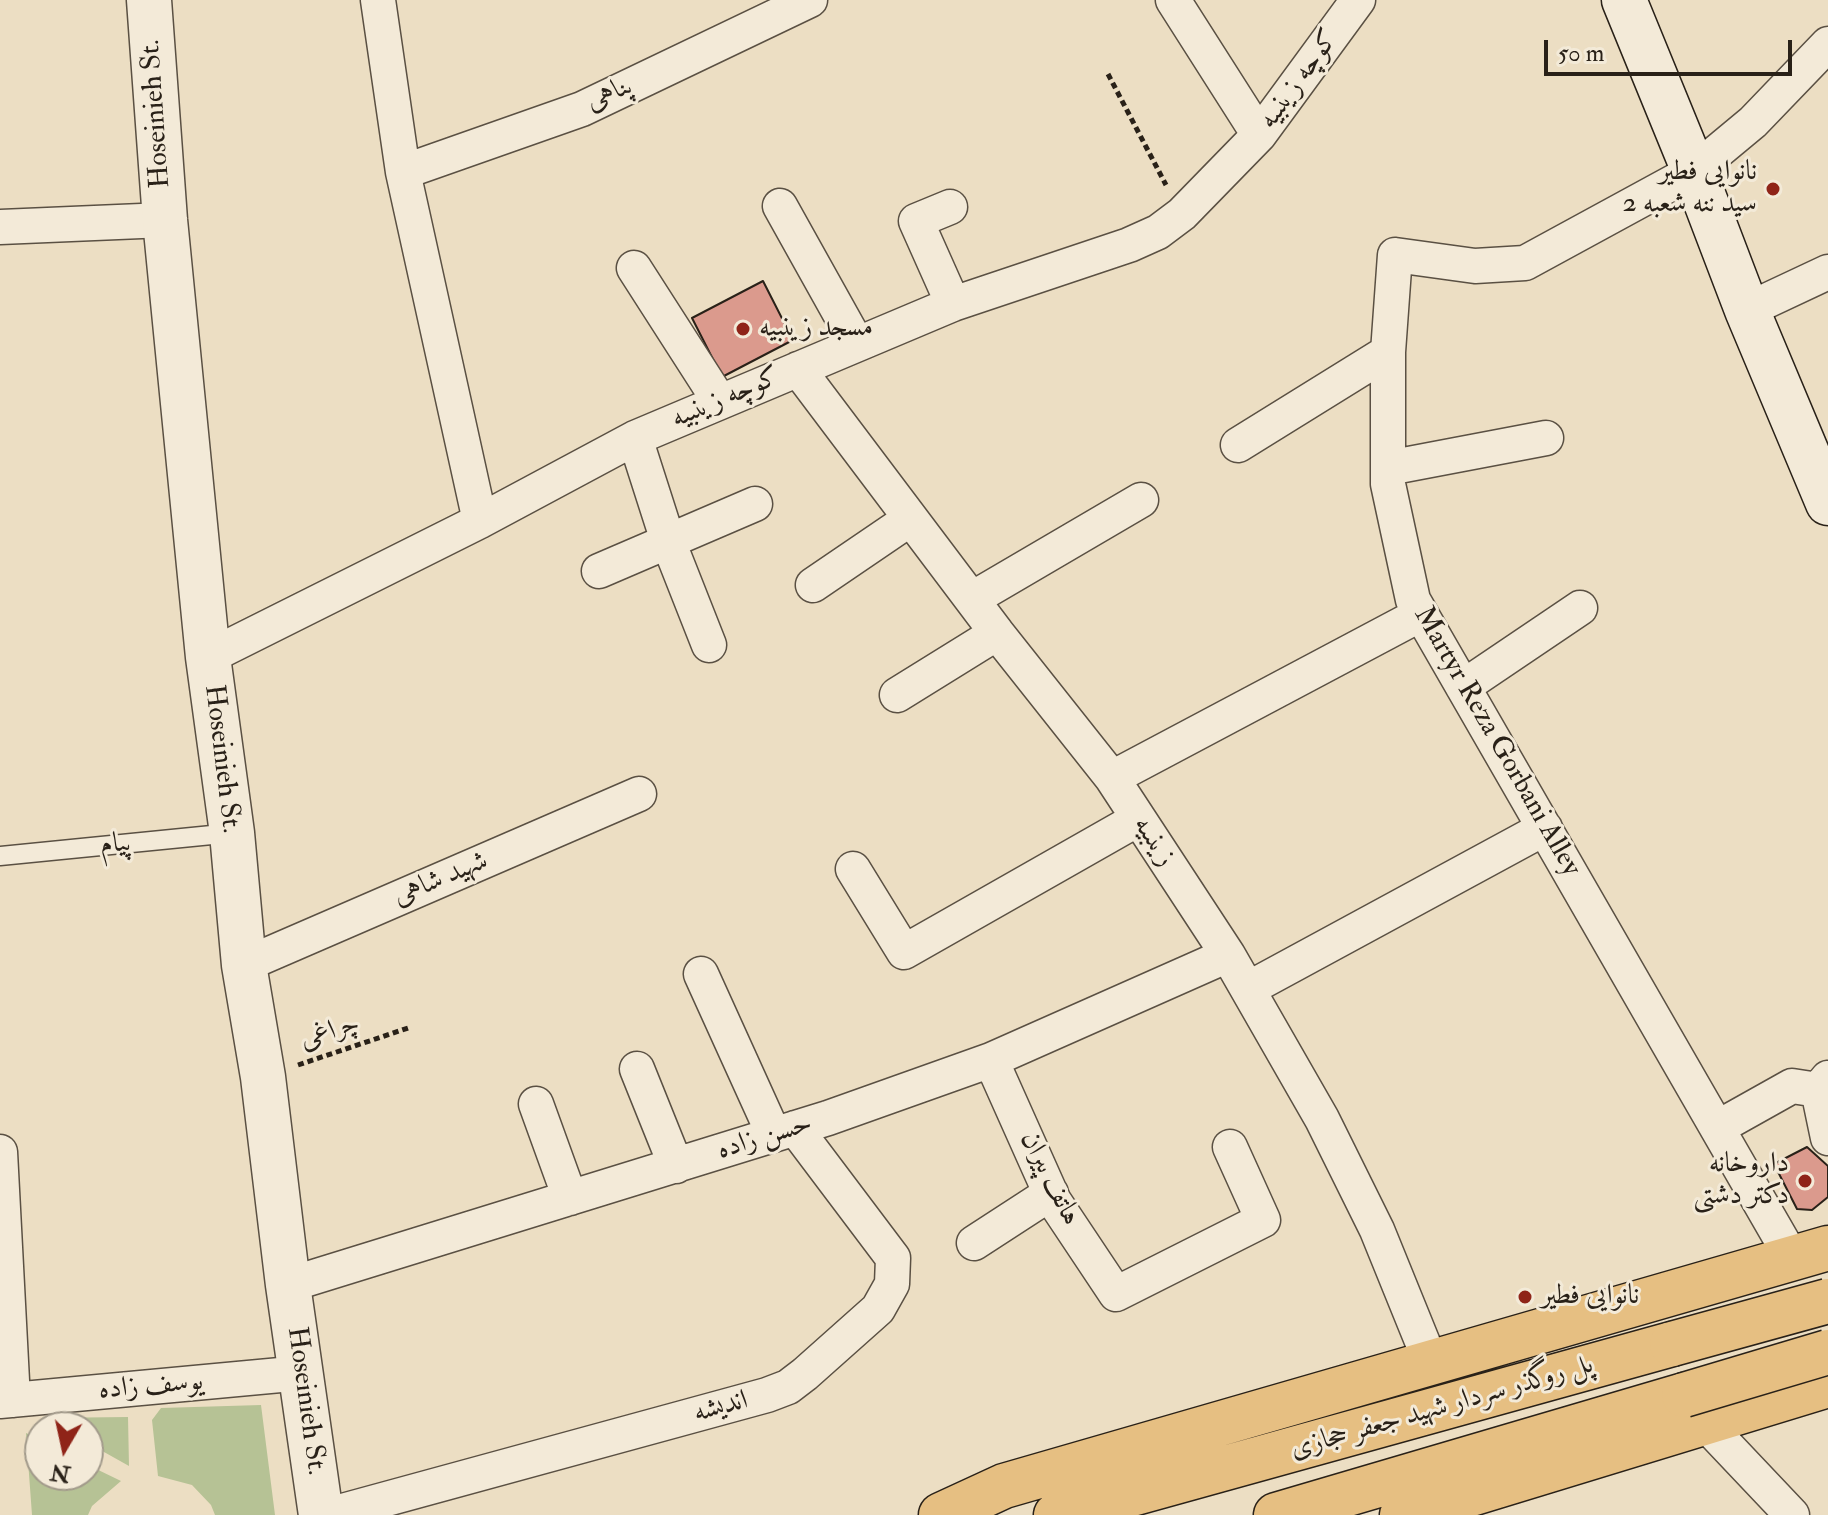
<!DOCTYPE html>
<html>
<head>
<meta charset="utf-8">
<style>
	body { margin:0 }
	#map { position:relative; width:1828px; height:1515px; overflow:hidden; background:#ecdec3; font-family:"IM FELL Double Pica",serif }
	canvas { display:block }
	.north { position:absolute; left:24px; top:1411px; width:80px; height:80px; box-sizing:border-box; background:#f3ead8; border:2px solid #a29a8b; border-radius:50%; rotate:189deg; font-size:22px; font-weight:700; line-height:32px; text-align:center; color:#292118 }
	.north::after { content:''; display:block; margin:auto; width:28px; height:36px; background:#8f2418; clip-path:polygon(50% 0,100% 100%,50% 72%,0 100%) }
	.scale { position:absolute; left:1544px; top:40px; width:248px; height:36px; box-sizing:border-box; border:4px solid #292118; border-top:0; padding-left:10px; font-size:24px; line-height:28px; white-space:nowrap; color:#292118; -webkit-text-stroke:6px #f3ead8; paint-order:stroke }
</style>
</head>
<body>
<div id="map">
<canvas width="1828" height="1515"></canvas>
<div class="north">N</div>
<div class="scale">50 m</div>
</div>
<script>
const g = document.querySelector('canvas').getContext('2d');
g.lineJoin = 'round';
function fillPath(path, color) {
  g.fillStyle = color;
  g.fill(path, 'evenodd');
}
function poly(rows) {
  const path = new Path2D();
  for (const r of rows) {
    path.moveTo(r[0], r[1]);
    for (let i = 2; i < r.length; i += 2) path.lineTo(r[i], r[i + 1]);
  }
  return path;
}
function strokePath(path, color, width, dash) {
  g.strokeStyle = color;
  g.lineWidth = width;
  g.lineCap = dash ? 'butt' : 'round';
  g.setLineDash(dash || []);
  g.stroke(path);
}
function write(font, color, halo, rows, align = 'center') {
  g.font = font + ' "IM FELL Double Pica",Amiri,serif';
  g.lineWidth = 6;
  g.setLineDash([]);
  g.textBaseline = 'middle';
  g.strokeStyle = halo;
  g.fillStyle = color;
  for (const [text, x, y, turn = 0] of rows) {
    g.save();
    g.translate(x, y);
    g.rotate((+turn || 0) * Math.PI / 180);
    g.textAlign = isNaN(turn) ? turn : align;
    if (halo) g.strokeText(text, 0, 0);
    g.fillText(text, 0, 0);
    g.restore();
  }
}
fillPath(poly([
	[261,1405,275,1515,215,1515,211,1505,192,1485,158,1476,152,1420,161,1408],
	[128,1417,129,1466,88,1443,88,1427,60,1427,43,1418],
	[26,1433,40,1440,40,1475,88,1475,88,1465,121,1481,92,1506,88,1515,32,1515]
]), '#b6c295');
const building = poly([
	[763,281,793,340,722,377,692,318,763,281],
	[1807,1147,1828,1166,1828,1197,1812,1210,1797,1209,1774,1164,1807,1147]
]);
fillPath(building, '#db9a8d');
strokePath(building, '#292118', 2);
const service = poly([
	[0,856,232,833]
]);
const minor = poly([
	[378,0,403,172,480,521],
	[1173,0,1259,135],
	[403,172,582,109,810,0],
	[780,206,857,344],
	[950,207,916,221,953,304],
	[0,227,165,220],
	[634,268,720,402],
	[1747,310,1828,272],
	[798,369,997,633,1112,778,1228,955,1322,1119,1377,1230,1431,1363],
	[635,438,668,541,709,645],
	[1238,445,1388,352],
	[1388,468,1546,438],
	[599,571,755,504],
	[813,585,910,519],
	[972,599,1141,500],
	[208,657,480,521,635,438,953,304,1129,245,1158,232,1182,214,1259,135,1358,0],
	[1463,687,1580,608],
	[897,695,997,633],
	[1112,778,1421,614],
	[853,869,904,952,1138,819],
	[244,965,639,794],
	[701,974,774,1135],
	[1248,989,1545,828],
	[991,1060,1054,1201,1116,1294,1263,1220,1230,1147],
	[637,1069,676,1166],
	[1818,1090,1828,1138],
	[536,1104,570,1198],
	[1717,1128,1792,1086,1818,1090,1828,1078],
	[0,1152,13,1400],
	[974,1243,1051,1193],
	[1792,1258,1413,600,1388,484,1388,352,1395,255,1475,266,1525,263,1694,171,1753,122,1828,44],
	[288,1285,828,1118,991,1060,1228,955],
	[0,1401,302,1373],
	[1703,1421,1792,1515],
	[328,1515,767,1395,788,1387,805,1374,878,1309,892,1284,893,1258,795,1128]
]);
const tertiary = poly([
	[149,0,165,220,208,657,232,833,244,965,263,1077,288,1285,321,1515]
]);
const secondary = poly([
	[1624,0,1694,171,1747,310,1828,503]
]);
const primary = poly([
	[941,1515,1004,1486,1828,1248],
	[1056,1515,1672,1344],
	[1276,1515,1684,1395],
	[1402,1515,1828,1385]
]);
strokePath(service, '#5a5043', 21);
strokePath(minor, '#5a5043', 37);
strokePath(tertiary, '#5a5043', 47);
strokePath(secondary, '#292118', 47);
strokePath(primary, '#292118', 47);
strokePath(poly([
	[1108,74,1166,185],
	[298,1065,411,1027]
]), '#292118', 5, [6, 4]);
strokePath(service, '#f3ead8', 18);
strokePath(minor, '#f3ead8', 34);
strokePath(tertiary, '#f3ead8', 44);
strokePath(secondary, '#f3ead8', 44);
strokePath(primary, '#e6bf82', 44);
const primaryBridge = poly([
	[1672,1344,1828,1301],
	[1684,1395,1828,1352]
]);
strokePath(primaryBridge, '#292118', 47, []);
strokePath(primaryBridge, '#e6bf82', 44);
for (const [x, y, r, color] of [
	[1773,189,8,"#8f2418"],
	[743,329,8,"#8f2418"],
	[1805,1181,8,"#8f2418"],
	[1525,1297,8,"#8f2418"]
]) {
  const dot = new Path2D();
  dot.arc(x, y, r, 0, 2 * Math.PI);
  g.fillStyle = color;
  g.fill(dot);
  strokePath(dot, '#f3ead8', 3);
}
write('28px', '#292118', '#f3ead8', [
	["کوچه زینبیه",1300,80,-54],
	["پناهی",610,95,-25],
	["Hoseinieh St.",157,114,-94],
	["کوچه زینبیه",726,399,-23],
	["Martyr Reza Gorbani Alley",1496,742,60],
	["Hoseinieh St.",221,759,83],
	["زینبیه",1153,842,57],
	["پیام",116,845,-5],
	["شهید شاهی",441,880,-23],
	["چراغی",330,1033,-19],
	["حسن زاده",765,1138,-17],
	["هاتف پیران",1049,1179,63],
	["یوسف زاده",151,1387,-5],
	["Hoseinieh St.",305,1401,82],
	["اندیشه",721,1408,-15],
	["پل روگذر سردار شهید جعفر حجازی",1442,1408,-16]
]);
write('28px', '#292118', '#f3ead8', [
	["نانوایی فطیر",1757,173],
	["سید ننه شعبه 2",1757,205],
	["مسجد زینبیه",759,329,"left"],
	["داروخانه",1789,1165],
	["دکتر دشتی",1789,1197],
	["نانوایی فطیر",1541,1297,"left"]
], 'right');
</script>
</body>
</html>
